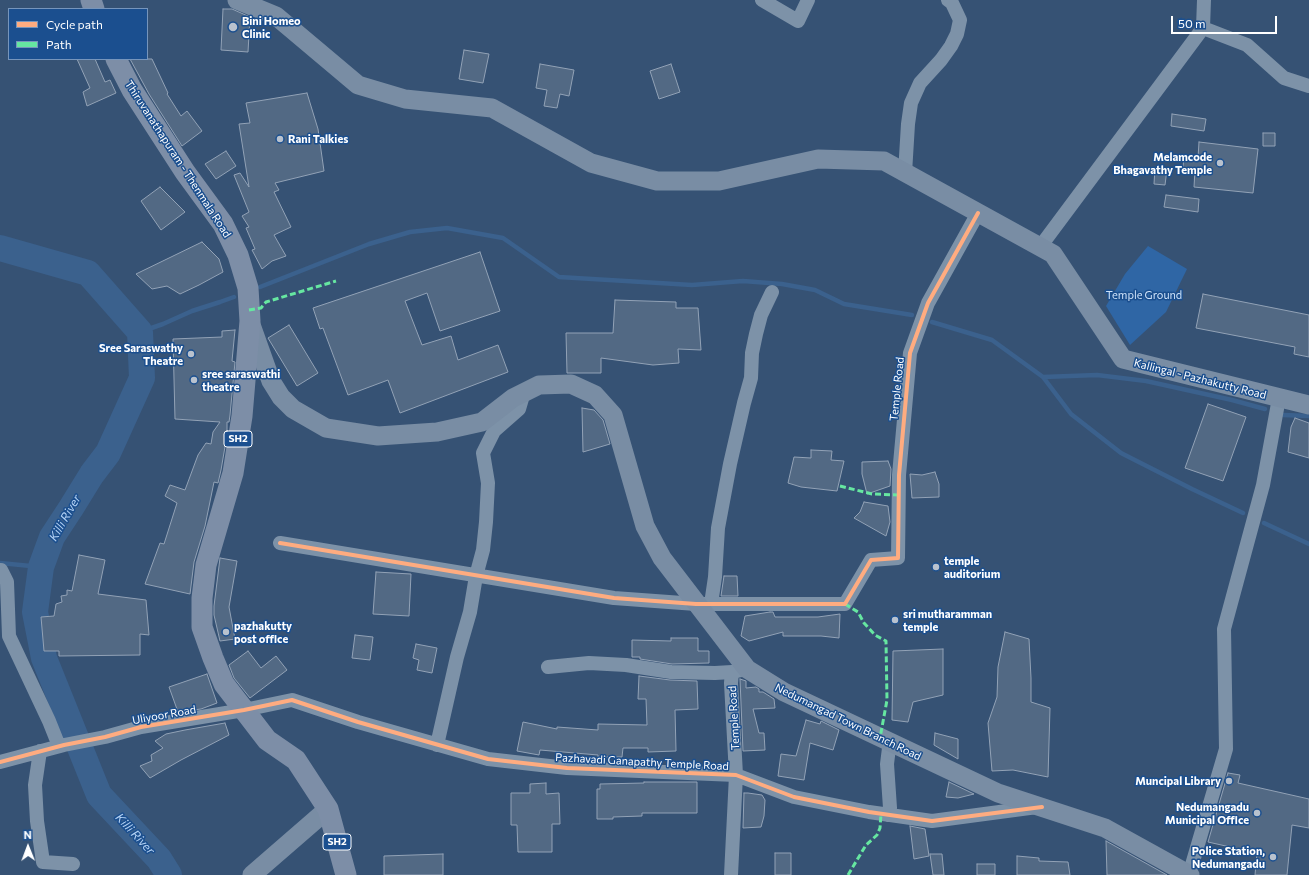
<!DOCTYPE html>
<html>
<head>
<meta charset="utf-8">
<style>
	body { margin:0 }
	#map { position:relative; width:1309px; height:875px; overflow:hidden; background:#365274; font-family:Commissioner,sans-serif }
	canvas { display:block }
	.legend { position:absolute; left:8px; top:8px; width:140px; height:52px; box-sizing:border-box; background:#1b4f8f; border:1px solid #7695bc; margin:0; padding:5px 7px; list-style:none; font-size:12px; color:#fff }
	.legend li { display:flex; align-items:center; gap:8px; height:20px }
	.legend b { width:20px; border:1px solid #7695bc }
	.north { position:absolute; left:8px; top:827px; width:40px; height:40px; -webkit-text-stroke:3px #1b4f8f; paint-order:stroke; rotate:359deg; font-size:11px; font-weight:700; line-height:16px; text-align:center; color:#fff }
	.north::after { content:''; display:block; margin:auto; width:14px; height:18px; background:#fff; clip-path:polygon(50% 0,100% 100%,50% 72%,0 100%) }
	.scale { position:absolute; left:1171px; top:16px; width:106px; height:18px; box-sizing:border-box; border:2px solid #fff; border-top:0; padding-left:5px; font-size:12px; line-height:14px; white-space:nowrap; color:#fff; -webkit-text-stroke:3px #1b4f8f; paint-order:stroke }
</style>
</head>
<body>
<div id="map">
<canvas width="1309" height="875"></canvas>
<ul class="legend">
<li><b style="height:5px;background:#ffac80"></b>Cycle path</li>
<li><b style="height:5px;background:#66e7a1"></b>Path</li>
</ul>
<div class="north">N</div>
<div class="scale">50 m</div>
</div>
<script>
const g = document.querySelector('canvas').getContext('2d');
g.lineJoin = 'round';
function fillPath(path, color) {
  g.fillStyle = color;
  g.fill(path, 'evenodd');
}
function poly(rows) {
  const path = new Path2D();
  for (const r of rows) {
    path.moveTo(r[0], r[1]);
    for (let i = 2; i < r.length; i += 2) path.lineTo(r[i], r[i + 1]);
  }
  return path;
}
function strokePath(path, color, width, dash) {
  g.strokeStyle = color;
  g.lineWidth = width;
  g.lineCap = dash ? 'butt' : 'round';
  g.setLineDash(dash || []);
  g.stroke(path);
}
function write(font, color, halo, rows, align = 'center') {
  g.font = font + ' Commissioner,sans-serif';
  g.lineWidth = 3;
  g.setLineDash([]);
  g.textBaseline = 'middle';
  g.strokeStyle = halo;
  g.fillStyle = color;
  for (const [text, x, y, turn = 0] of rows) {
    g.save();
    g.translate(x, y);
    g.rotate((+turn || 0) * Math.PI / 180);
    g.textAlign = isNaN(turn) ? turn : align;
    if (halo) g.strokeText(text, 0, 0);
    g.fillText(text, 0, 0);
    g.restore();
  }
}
fillPath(poly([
	[1148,246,1187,269,1166,312,1130,345,1106,306,1125,274]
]), '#2f66a5');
strokePath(poly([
	[260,287,369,244,410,232,447,228,503,238,559,277,692,285,743,281,782,284,815,290,844,304,912,315],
	[932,322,992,340,1043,377,1097,375,1146,381,1232,400,1265,409],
	[140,332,163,324,192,311,220,302,234,297],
	[1043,377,1071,414,1121,453,1192,489,1243,513],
	[1283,415,1309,416],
	[1264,523,1309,544],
	[0,563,41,567]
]), '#3b618d', 4.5);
strokePath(poly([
	[0,248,88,273,140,332,142,378,108,453,92,474,71,508,52,537,41,567,35,612,44,658,99,795,159,859,169,875]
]), '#3b618d', 26);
const building = poly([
	[223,9,232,9,250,17,248,52,221,50,223,9],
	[464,50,489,54,483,83,459,79,464,50],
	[77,59,95,59,105,82,110,80,116,93,87,106,83,92,90,88,77,59],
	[130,59,152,59,168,93,167,94,181,116,187,111,202,131,182,146,149,94,130,59],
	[540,64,574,70,569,96,560,94,557,108,544,106,547,90,536,88,540,64],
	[671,64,680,92,659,99,650,71,671,64],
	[307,93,318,129,324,171,275,183,279,190,274,192,291,227,274,235,286,256,272,261,262,269,252,250,255,249,246,228,249,227,242,216,249,212,234,175,240,173,249,187,239,124,250,123,246,103,307,93],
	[1172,114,1206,119,1204,131,1171,126,1172,114],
	[1263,133,1275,133,1275,146,1263,146,1263,133],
	[1199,142,1258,149,1253,193,1194,187,1195,170,1183,168,1184,156,1198,158,1199,142],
	[226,151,236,166,216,179,205,164,226,151],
	[1155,168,1167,169,1165,185,1154,184,1155,168],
	[160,187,185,212,161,230,141,201,160,187],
	[1166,195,1199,199,1198,212,1164,207,1166,195],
	[202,242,219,259,223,272,199,285,180,294,167,286,152,289,136,274,202,242],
	[480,252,500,311,440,331,427,293,405,301,422,345,451,336,458,360,498,345,508,372,400,413,388,380,348,395,323,328,320,329,313,308,480,252],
	[1203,294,1309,315,1309,357,1294,354,1295,347,1196,328,1203,294],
	[615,300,676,302,676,308,698,308,701,350,678,349,679,363,653,365,601,358,601,373,567,373,566,333,613,333,615,300],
	[289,325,318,373,297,386,268,338,289,325],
	[235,330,232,361,235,362,230,415,229,422,227,422,227,435,221,470,218,483,214,482,205,526,194,562,190,594,145,584,160,543,164,544,177,503,165,496,170,485,185,490,198,455,206,443,211,444,213,432,220,422,175,419,173,339,222,337,222,331,235,330],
	[1208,404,1246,417,1223,481,1185,468,1208,404],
	[582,408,594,410,603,420,610,444,583,452,582,408],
	[1295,418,1309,423,1309,458,1288,452,1291,427,1295,418],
	[811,450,832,451,831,460,844,461,837,491,801,487,788,483,794,457,811,458,811,450],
	[888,461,891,469,890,486,867,494,862,474,862,462,888,461],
	[935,472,939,484,939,497,912,498,910,474,922,475,935,472],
	[864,502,888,506,890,522,886,536,854,518,860,512,864,502],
	[79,555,105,560,98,594,146,600,149,635,140,634,140,655,59,656,59,651,44,651,41,617,54,616,56,604,62,602,61,596,67,595,67,590,72,591,79,555],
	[220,558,237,561,229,607,235,639,220,641,214,615,214,606,220,558],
	[376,572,411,574,409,616,373,614,376,572],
	[724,576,737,576,738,596,721,596,724,576],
	[770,612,773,612,775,617,818,617,840,614,839,638,821,636,783,636,783,632,749,641,741,636,745,616,770,612],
	[1005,632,1029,639,1031,678,1031,702,1050,708,1048,777,1013,770,992,771,988,723,997,697,998,667,1005,632],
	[355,635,373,637,370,660,352,658,355,635],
	[671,638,698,638,698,651,709,651,709,663,672,664,640,659,640,657,632,657,632,640,671,641,671,638],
	[416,644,437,648,432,673,417,670,419,660,413,658,416,644],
	[943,649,943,695,913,702,908,722,892,720,893,651,943,649],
	[248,651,261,668,276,656,287,670,250,698,234,678,229,665,248,651],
	[207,674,217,703,201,709,178,712,169,687,207,674],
	[639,676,670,680,697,681,698,709,675,710,676,751,648,752,648,748,623,748,622,757,598,757,598,755,540,750,539,755,517,751,523,722,557,729,557,727,598,730,598,724,647,725,646,699,638,699,639,676],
	[740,679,746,681,746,688,756,687,759,689,759,692,763,692,774,699,775,708,753,709,759,733,764,733,765,750,743,751,740,679],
	[806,720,820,724,821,721,839,730,833,750,810,743,804,780,778,776,781,754,796,756,806,720],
	[225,723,229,735,181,760,150,778,140,766,152,761,151,755,163,748,155,741,166,734,185,730,225,723],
	[935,733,958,739,958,759,934,745,935,733],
	[1228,773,1240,775,1238,783,1309,799,1309,828,1292,825,1287,875,1255,875,1257,853,1208,842,1228,773],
	[644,782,697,782,697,813,642,813,642,816,613,817,613,819,597,819,597,789,600,789,600,784,644,783,644,782],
	[949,782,974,794,958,798,946,797,949,782],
	[546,783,546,794,559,793,560,824,552,824,552,852,518,852,517,825,511,825,511,793,530,793,530,784,546,783],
	[744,793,748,793,762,795,765,800,764,816,761,827,743,828,744,793],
	[910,826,925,829,929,856,914,859,910,826],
	[1106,841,1167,875,1107,875,1106,841],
	[775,853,791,853,791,875,775,875,775,853],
	[443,854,443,875,384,875,384,856,443,854],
	[930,854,942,854,944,875,933,875,930,854],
	[1017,856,1039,858,1039,861,1068,862,1070,875,1017,875,1017,856],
	[977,864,995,864,995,875,977,875,977,864]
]);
fillPath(building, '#526984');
strokePath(building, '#92a2b6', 1);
strokePath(poly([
	[762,0,798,21,808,0],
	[1203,28,1204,0],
	[905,173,908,124,911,103,920,83,941,60,951,46,957,34,960,20,952,3,948,0],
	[1040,247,1203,28,1247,45,1284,78,1309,86],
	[280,543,614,598,696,604,845,604,871,560,898,558,899,475,910,353,928,303,978,213],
	[0,570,1,570,7,582,9,636,49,721,59,746],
	[711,604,715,577,718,528,730,464,744,403,751,378,752,353,756,334,761,315,772,292],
	[548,667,589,663,626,665,671,672,715,673,732,672],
	[437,745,457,657,470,612,476,576,483,550,486,522,488,483,483,453,494,431,519,409,524,392],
	[40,751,35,785,37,821,43,862,73,864],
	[0,762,64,745,105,737,141,727,244,710,292,700,358,722,488,759,567,768,736,775,794,797,869,812,932,821,1037,807],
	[888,815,890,808,887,764,889,748,891,742],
	[731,875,736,775,731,683,732,672,747,669],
	[1189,875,1226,749,1224,629,1263,485,1279,398]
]), '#7d92a8', 14);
strokePath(poly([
	[237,0,276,16,358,85,405,99,492,108,591,163,657,181,719,181,818,159,884,161,1053,254,1123,359,1309,405],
	[250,322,271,381,281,397,293,409,326,428,378,436,437,432,482,422,513,398,539,385,571,384,595,395,613,415,645,526,662,558,747,669,784,692,998,793,1105,828,1190,875],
	[252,875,328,809]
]), '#798da4', 19);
strokePath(poly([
	[91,0,94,9],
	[116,59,132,90,185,172,223,224,238,255,248,288,250,321,242,416,233,473,206,565,202,598,202,627,213,658,224,684,267,740,296,760,328,809,346,875]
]), '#7d8ea7', 21);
strokePath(poly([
	[249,310,261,308,266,302,336,281],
	[840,486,872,494,899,495],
	[845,604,858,612,864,623,875,635,886,641,887,700,880,738],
	[848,875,866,845,877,835,880,828,881,814]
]), '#66e7a1', 3, [6, 3]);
strokePath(poly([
	[280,543,614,598,696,604,845,604,871,560,898,558,899,475,910,353,928,303,978,213],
	[0,762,64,745,105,737,141,727,244,710,292,700,358,722,488,759,567,768,736,775,794,797,869,812,932,821,1042,807]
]), '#ffac80', 4);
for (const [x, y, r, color] of [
	[233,27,5,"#b9c2ce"],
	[280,139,4,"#b9c2ce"],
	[1220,163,4,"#b9c2ce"],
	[191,354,4,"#b9c2ce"],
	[194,380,4,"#b9c2ce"],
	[936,567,4,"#b9c2ce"],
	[895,620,4,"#b9c2ce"],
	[226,632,4,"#b9c2ce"],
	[1229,781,4,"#b9c2ce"],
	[1257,813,4,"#b9c2ce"],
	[1273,857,4,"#b9c2ce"]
]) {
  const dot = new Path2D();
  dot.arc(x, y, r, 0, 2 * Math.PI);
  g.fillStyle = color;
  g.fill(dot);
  strokePath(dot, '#1b4f8f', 1.5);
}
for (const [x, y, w] of [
	[238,439,28],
	[337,842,28]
]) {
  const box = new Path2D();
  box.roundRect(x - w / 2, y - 8, w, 16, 3);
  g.fillStyle = '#1b4f8f';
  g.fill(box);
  strokePath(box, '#fff', 1);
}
write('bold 10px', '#fff', null, [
	["SH2",238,439],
	["SH2",337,842]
]);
write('bold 11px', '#fff', '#1b4f8f', [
	["Bini Homeo",242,21],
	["Clinic",242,34],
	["Rani Talkies",288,139],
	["Melamcode",1212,157,"right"],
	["Bhagavathy Temple",1212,170,"right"],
	["Sree Saraswathy",183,348,"right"],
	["Theatre",183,361,"right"],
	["sree saraswathi",202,374],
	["theatre",202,387],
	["temple",944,561],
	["auditorium",944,574],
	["sri mutharamman",903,614],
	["temple",903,627],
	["pazhakutty",234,626],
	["post office",234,639],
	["Muncipal Library",1221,781,"right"],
	["Nedumangadu",1249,807,"right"],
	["Municipal Office",1249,820,"right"],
	["Police Station,",1265,851,"right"],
	["Nedumangadu",1265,864,"right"]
], 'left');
write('11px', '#fff', '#1b4f8f', [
	["Thiruvanathapuram - Thenmala Road",178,159,57],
	["Kallingal - Pazhakutty Road",1200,379,14],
	["Temple Road",897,389,-84],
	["Uliyoor Road",164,715,-10],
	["Temple Road",734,718,-93],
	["Nedumangad Town Branch Road",848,722,26],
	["Pazhavadi Ganapathy Temple Road",642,762,3]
]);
write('11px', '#cfe3fa', '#1b4f8f', [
	["Temple Ground",1144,295]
]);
write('italic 12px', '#b5d3f5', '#1b4f8f', [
	["Killi River",65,518,-60],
	["Killi River",135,834,47]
]);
</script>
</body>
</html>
